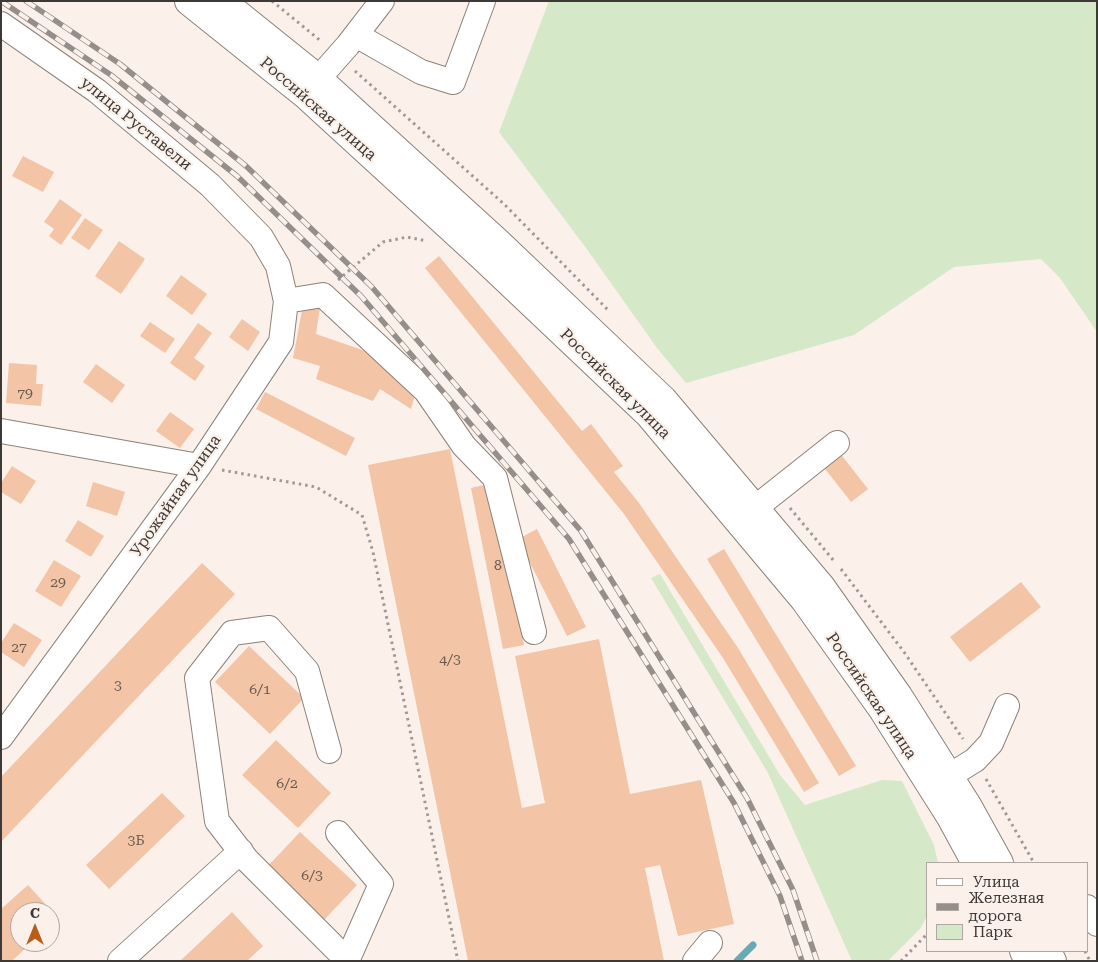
<!DOCTYPE html>
<html>
<head>
<meta charset="utf-8">
<style>
	body { margin:0 }
	#map { position:relative; width:1098px; height:962px; overflow:hidden; background:#fbf1ea; font-family:"Roboto Serif",serif }
	canvas { display:block }
	.frame { position:absolute; inset:0; border:2px solid #3d3936; pointer-events:none }
	.legend { position:absolute; left:926px; top:862px; width:162px; height:90px; box-sizing:border-box; background:#fbf1ea; border:1px solid #afa7a2; margin:0; padding:6px 9px; list-style:none; font-size:15px; color:#3d3936 }
	.legend li { display:flex; align-items:center; gap:10px; height:25px }
	.legend b { width:25px; border:1px solid #afa7a2 }
	.north { position:absolute; left:10px; top:902px; width:50px; height:50px; box-sizing:border-box; background:#fbf1ea; border:1px solid #afa7a2; border-radius:50%; rotate:0deg; font-size:14px; font-weight:700; line-height:20px; text-align:center; color:#3d3936 }
	.north::after { content:''; display:block; margin:auto; width:18px; height:22px; background:#bc5c19; clip-path:polygon(50% 0,100% 100%,50% 72%,0 100%) }
</style>
</head>
<body>
<div id="map">
<canvas width="1098" height="962"></canvas>
<div class="frame"></div>
<ul class="legend">
<li><b style="height:6px;background:#fff"></b>Улица</li>
<li><b style="height:6px;background:#958e89"></b>Железная дорога</li>
<li><b style="height:14px;background:#d5e8c7"></b>Парк</li>
</ul>
<div class="north">С</div>
</div>
<script>
const g = document.querySelector('canvas').getContext('2d');
g.lineJoin = 'round';
function fillPath(path, color) {
  g.fillStyle = color;
  g.fill(path, 'evenodd');
}
function poly(rows) {
  const path = new Path2D();
  for (const r of rows) {
    path.moveTo(r[0], r[1]);
    for (let i = 2; i < r.length; i += 2) path.lineTo(r[i], r[i + 1]);
  }
  return path;
}
function strokePath(path, color, width, dash) {
  g.strokeStyle = color;
  g.lineWidth = width;
  g.lineCap = dash ? 'butt' : 'round';
  g.setLineDash(dash || []);
  g.stroke(path);
}
function write(font, color, halo, rows, align = 'center') {
  g.font = font + ' "Roboto Serif",serif';
  g.lineWidth = 4.5;
  g.setLineDash([]);
  g.textBaseline = 'middle';
  g.strokeStyle = halo;
  g.fillStyle = color;
  for (const [text, x, y, turn = 0] of rows) {
    g.save();
    g.translate(x, y);
    g.rotate((+turn || 0) * Math.PI / 180);
    g.textAlign = isNaN(turn) ? turn : align;
    if (halo) g.strokeText(text, 0, 0);
    g.fillText(text, 0, 0);
    g.restore();
  }
}
fillPath(poly([
	[549,1,1097,1,1097,332,1060,278,1041,259,954,267,854,335,686,383,657,348,586,248,499,132],
	[660,574,780,775,805,805,882,780,902,781,934,845,938,863,927,863,927,916,920,929,888,961,852,961,768,773,651,578]
]), '#d5e8c7');
strokePath(poly([
	[737,961,753,945]
]), '#69a9b6', 7);
fillPath(poly([
	[23,156,54,172,43,192,12,176],
	[60,199,82,215,61,245,49,236,54,229,44,222],
	[85,218,103,230,89,250,71,238],
	[119,241,145,259,121,294,95,276],
	[439,256,582,431,591,424,623,466,614,472,639,503,738,648,819,783,804,792,723,658,624,514,425,268],
	[181,275,207,294,192,315,166,296],
	[303,305,320,308,316,334,374,354,416,391,411,409,380,389,373,401,316,379,320,366,293,358],
	[242,319,260,332,248,351,229,337],
	[150,322,175,339,165,353,140,336],
	[198,323,212,333,194,358,205,366,195,381,170,363],
	[9,363,37,365,36,384,43,384,41,406,6,403],
	[96,364,125,385,112,403,83,382],
	[265,392,355,438,346,456,256,409],
	[170,412,194,429,180,448,156,431],
	[450,449,522,808,545,803,515,656,599,639,630,794,701,780,734,924,678,936,660,865,645,868,664,961,468,961,368,465],
	[839,452,868,489,851,502,822,465],
	[12,466,36,481,21,504,1,492,1,483],
	[93,482,125,492,117,516,86,506],
	[492,483,524,645,503,649,471,488],
	[78,520,104,536,91,557,65,541],
	[537,529,586,627,567,636,518,539],
	[724,549,856,766,839,776,707,559],
	[54,560,81,576,61,607,35,591],
	[202,563,235,594,1,842,1,777],
	[1021,582,1041,607,970,662,950,637],
	[14,623,42,640,24,667,1,652,1,643],
	[249,646,304,698,270,734,215,682],
	[276,740,331,793,298,828,242,775],
	[162,793,185,816,109,889,86,865],
	[300,832,357,885,324,920,267,867],
	[28,885,58,918,50,926,50,912,20,912,20,942,32,942,12,961,1,961,1,909],
	[232,912,263,946,247,961,180,961]
]), '#f3c4a5');
const minor = poly([
	[1,24,97,91,210,185,261,237,278,266,286,301,281,342,199,466,1,737],
	[356,35,421,72,453,82,483,1],
	[318,79,348,45,382,1],
	[286,301,323,295,426,391,464,446,495,478,534,632],
	[1,431,199,466],
	[755,508,837,443],
	[329,751,307,671,269,628,232,633,197,678,217,821,247,860,348,961],
	[949,776,975,760,991,743,1007,706],
	[338,833,381,884,347,961],
	[1087,907,1097,924],
	[120,961,241,851],
	[695,961,710,943]
]);
const major = poly([
	[189,1,305,94,483,257,649,414,805,600,882,708,951,817,976,863],
	[221,1,318,79,497,242,663,400,821,587,898,696,968,807,999,863],
	[1024,951,1029,961],
	[1046,951,1052,961]
]);
strokePath(minor, '#8b827b', 26);
strokePath(major, '#8b827b', 30);
strokePath(poly([
	[272,1,322,42],
	[355,71,504,204,608,310],
	[338,280,383,242,407,237,427,241],
	[222,470,316,487,362,515,373,552,458,961],
	[790,508,834,561],
	[841,569,904,652,963,739],
	[986,779,1034,863],
	[1085,951,1090,961],
	[901,961,927,934]
]), '#a09994', 3, [2.5, 4]);
strokePath(minor, '#fff', 24);
strokePath(major, '#fff', 28);
const rail = poly([
	[1,1,111,75,237,176,361,296,569,539,734,803,780,896,802,961],
	[26,1,120,64,246,166,371,286,581,531,747,798,793,890,817,961]
]);
strokePath(rail, '#958e89', 5.5);
strokePath(rail, '#fbf1ea', 4, [11]);
write('14px', '#6a5c52', null, [
	["79",25,394],
	["8",498,566],
	["29",58,583],
	["27",19,648],
	["4/3",450,660],
	["3",118,686],
	["6/1",260,690],
	["6/2",287,784],
	["3Б",136,841],
	["6/3",312,876]
]);
write('16px', '#3d3936', '#fbf1ea', [
	["Российская улица",318,109,41],
	["улица Руставели",136,124,39],
	["Российская улица",615,384,45],
	["Урожайная улица",176,496,-55],
	["Российская улица",871,696,56]
]);
</script>
</body>
</html>
